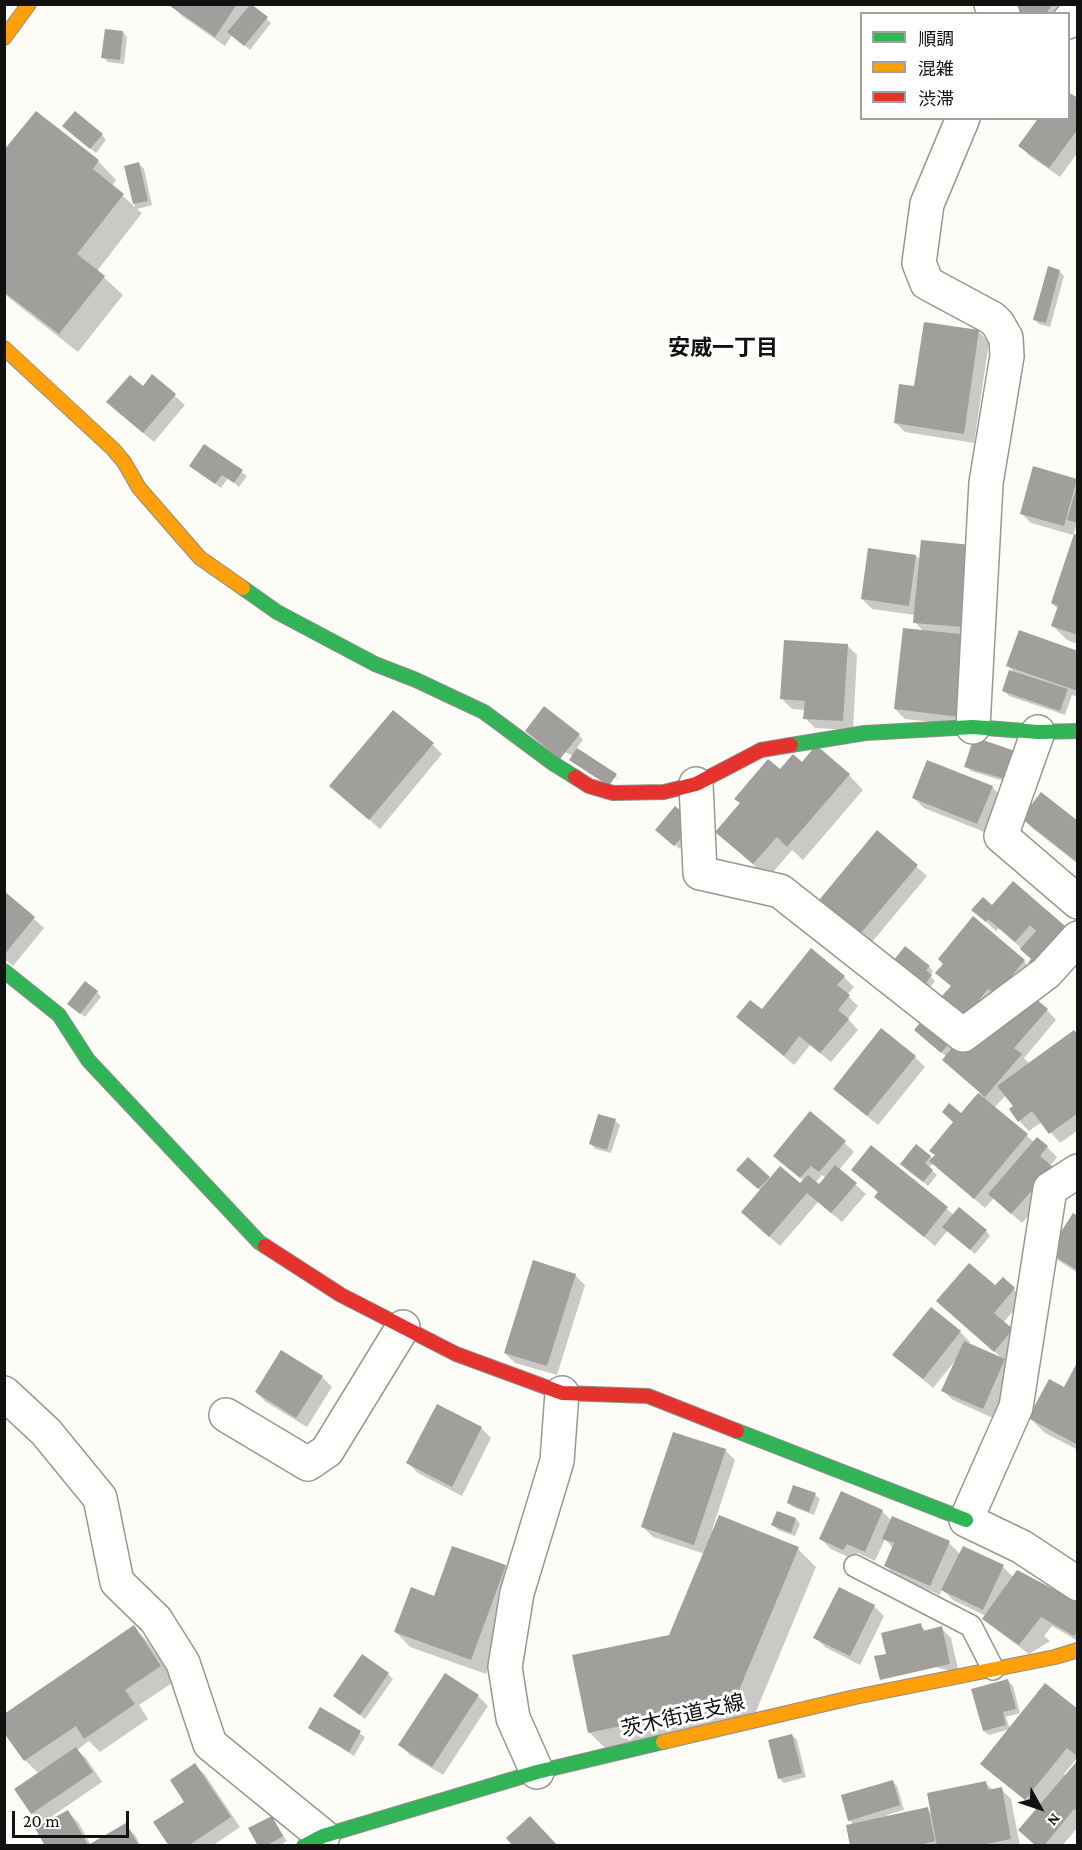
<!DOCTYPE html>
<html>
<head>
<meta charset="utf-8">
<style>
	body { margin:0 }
	#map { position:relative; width:1082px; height:1850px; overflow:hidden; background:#fdfcf7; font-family:"Crimson Pro","Noto Sans JP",serif }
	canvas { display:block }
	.frame { position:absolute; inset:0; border:6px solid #111; pointer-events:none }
	.legend { position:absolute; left:860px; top:12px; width:210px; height:108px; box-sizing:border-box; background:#fff; border:2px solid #a0a0a0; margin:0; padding:8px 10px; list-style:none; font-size:18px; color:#111 }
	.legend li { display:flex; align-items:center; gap:12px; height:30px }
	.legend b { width:30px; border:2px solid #a0a0a0 }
	.north { position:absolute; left:1010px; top:1778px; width:60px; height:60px; -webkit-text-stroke:4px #fff; paint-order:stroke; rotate:130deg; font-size:16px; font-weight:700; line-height:24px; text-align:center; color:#111 }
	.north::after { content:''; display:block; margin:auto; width:21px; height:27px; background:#111; clip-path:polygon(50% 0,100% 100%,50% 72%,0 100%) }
	.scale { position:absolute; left:12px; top:1811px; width:117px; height:27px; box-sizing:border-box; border:3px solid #111; border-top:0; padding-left:8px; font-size:18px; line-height:21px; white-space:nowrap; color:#111; -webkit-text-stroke:4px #fff; paint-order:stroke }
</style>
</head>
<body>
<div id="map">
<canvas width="1082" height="1850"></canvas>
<div class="frame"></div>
<ul class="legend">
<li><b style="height:8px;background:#30b455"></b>順調</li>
<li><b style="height:8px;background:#ff9f0a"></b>混雑</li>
<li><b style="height:8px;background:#e5322d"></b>渋滞</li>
</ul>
<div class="north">N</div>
<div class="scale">20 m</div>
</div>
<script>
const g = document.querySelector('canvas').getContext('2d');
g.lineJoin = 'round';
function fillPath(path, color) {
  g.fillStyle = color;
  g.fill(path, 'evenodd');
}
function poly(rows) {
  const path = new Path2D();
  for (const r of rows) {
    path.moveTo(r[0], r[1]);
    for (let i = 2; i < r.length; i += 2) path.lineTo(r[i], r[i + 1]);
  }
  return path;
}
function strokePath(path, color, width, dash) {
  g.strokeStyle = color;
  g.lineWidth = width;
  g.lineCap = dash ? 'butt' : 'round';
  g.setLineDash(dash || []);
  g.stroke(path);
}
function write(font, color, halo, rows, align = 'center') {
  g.font = font + ' "Crimson Pro","Noto Sans JP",serif';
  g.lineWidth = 6;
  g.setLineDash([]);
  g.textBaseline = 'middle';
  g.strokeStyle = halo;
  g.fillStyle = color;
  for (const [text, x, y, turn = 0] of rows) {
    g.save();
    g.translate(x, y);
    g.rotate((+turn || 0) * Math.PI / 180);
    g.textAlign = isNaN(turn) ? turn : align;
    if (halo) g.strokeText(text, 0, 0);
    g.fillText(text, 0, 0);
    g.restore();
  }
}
fillPath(poly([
	[173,4,253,4,252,6,271,23,250,50,232,35,225,46,182,16,172,6],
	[1000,4,1059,4,1060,5,1054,14,1023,14,1015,7],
	[123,32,127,37,124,64,108,62,103,57],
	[1078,100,1078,152,1060,177,1030,156,1020,146,1038,122,1033,118,1068,118],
	[69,130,102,135,106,140,96,153],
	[4,153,98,161,116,180,112,186,135,207,126,167,139,164,144,169,152,205,137,209,142,213,97,271,123,295,78,352,4,294],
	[1059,271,1064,276,1050,327,1039,324,1035,320],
	[979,332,989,342,974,443,905,432,895,422,915,388],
	[153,376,185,405,154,442,118,412],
	[205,446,247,476,239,487,228,478,221,488,196,470],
	[1076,480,1078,528,1076,527,1073,535,1031,523,1021,513],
	[1078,537,1078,644,1067,640,1053,626,1058,609,1052,603],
	[971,547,969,726,905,719,895,709,924,632,915,622,915,615,872,609,862,599,916,556,921,561],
	[847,645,857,655,853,730,815,728,805,718,806,710,792,709,782,699],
	[1078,652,1078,697,1072,695,1065,715,1009,696,1004,691,1015,673,1008,666],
	[531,735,579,735,583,740,576,749,621,780],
	[975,739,1010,783,971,771,966,766],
	[433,745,442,754,380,829,331,786],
	[802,764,849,775,863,790,803,860,792,850,768,878,717,832,781,771],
	[992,787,1002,797,987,833,924,808,914,798],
	[1023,818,1078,823,1078,864,1032,828],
	[698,827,680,849,662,835],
	[877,832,927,876,867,948,827,914],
	[5,893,44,928,13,966,4,959],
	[992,907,1071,933,1033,959,999,928,996,931,973,910],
	[1024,961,1033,971,976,1025,952,987],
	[929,967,933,971,930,976,935,981,925,994,896,970],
	[844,977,854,987,847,995,858,1006,848,1019,858,1030,831,1062,810,1045,794,1065,738,1017,762,1011],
	[97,992,101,997,85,1017,74,1008],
	[1047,1010,1056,1020,1024,1058,1030,1064,1078,1036,1078,1130,1060,1143,1042,1122,1029,1131,1019,1121,1015,1107,1006,1095,994,1108,1034,1142,1047,1147,1057,1157,1050,1166,1062,1178,1022,1223,994,1198,985,1208,933,1163,929,1168,937,1175,928,1186,907,1168,916,1146,933,1159,961,1115,980,1093,947,1057,920,1035],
	[915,1057,925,1067,878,1125,845,1098],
	[615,1121,620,1125,611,1153,595,1149,591,1144],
	[844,1142,854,1152,839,1170,866,1194,842,1222,818,1202,780,1246,753,1222,761,1191,743,1175,748,1159,771,1180,801,1186,804,1181,785,1165],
	[822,1175,826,1178,819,1186,815,1183],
	[871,1147,954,1215,986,1231,990,1236,975,1254,948,1230,935,1246,876,1197,879,1193,853,1170],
	[1078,1218,1078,1273,1059,1261,1050,1251],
	[575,1275,585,1285,557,1375,515,1363,505,1353],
	[1003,1279,1024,1299,1003,1323,1022,1340,1005,1361,1014,1370,993,1418,953,1400,943,1391,955,1361,933,1388,894,1355,960,1332,970,1342,968,1344,1003,1359,948,1311,995,1287],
	[282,1352,322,1377,332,1387,307,1427,266,1402,256,1392],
	[1078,1364,1078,1450,1045,1433,1030,1418,1064,1389],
	[481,1428,491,1438,462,1496,418,1473,408,1463],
	[725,1450,735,1460,712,1530,798,1549,816,1567,752,1721,608,1751,589,1732,670,1636,705,1554,653,1537,643,1527],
	[841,1493,882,1511,892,1521,949,1543,960,1554,1003,1567,1013,1577,1078,1604,1078,1641,1052,1626,1044,1636,1050,1641,1029,1654,994,1628,984,1618,986,1616,953,1600,942,1589,940,1595,896,1576,886,1566,893,1548,885,1539,875,1561,858,1553,853,1559,831,1549,821,1539],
	[815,1495,820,1499,814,1515,793,1507,788,1503],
	[796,1519,800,1524,795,1536,778,1530,773,1525],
	[505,1566,519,1581,486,1674,410,1647,396,1632,435,1598],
	[874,1606,884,1616,860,1665,825,1647,815,1637],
	[920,1625,927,1632,941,1628,951,1638,959,1673,888,1655],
	[134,1627,148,1642,175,1681,139,1705,148,1719,100,1752,89,1741,77,1750,86,1758,102,1782,42,1823,32,1813,16,1789,39,1774,25,1760,4,1731],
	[388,1674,393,1679,365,1719,335,1696],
	[1008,1681,1013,1686,1020,1713,1006,1717,1010,1729,989,1735,984,1731],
	[478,1696,488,1706,443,1775,410,1755,400,1745],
	[321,1709,365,1737,354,1756,310,1728],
	[1078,1711,1078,1757,1064,1774,1066,1776,1078,1762,1078,1827,1062,1846,1037,1846,1037,1810,982,1764],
	[792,1735,797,1740,806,1777,784,1783,779,1778],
	[195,1765,205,1775,240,1827,212,1846,171,1846,186,1802],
	[892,1781,897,1786,904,1810,887,1815,888,1817,927,1809,932,1814,985,1783,993,1790,1001,1789,1011,1799,1020,1846,852,1846,854,1825,849,1820],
	[68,1812,78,1822,91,1845,125,1825,135,1835,141,1846,47,1846],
	[271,1817,287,1841,279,1846,260,1846]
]), '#0003');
fillPath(poly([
	[171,4,237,4,215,37,170,6],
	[251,4,268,17,244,46,227,32],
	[1010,5,1052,5,1046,14,1022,14],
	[105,29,123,31,120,60,101,58],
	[1068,92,1078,98,1078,129,1049,168,1018,146,1037,120,1035,118,1068,118],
	[36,111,99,160,93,169,124,194,77,254,105,276,59,334,4,292,4,150],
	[75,111,103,134,90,149,62,126],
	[139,162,148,201,133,204,124,166],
	[1048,266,1060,270,1046,323,1033,320],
	[924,322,979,330,964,434,894,423,899,384,914,386],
	[152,374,176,394,143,433,106,402,130,375,143,386],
	[204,444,243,470,234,483,222,475,215,484,189,466],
	[1033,466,1077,479,1064,526,1020,514],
	[1077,486,1078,486,1078,523,1067,520],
	[1074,534,1078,535,1078,635,1051,626,1058,606,1051,603],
	[921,540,972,545,964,627,913,623],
	[868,548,916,555,909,606,861,599],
	[903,628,970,635,960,717,894,709],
	[1019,630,1078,651,1078,691,1006,666],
	[784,640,848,644,843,721,803,719,805,701,780,699],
	[1009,670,1068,689,1060,711,1002,691],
	[544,706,580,734,560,759,525,731],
	[393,710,434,743,369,820,329,786],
	[974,737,1015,751,1005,779,964,767],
	[816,745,850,774,787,847,777,837,753,864,715,832,740,803,734,799,768,759,780,769,793,754,802,762],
	[577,748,617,774,609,786,569,760],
	[927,760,993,786,977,824,912,798],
	[1041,792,1078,821,1078,863,1021,818],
	[675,806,694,822,674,846,655,830],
	[877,830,918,865,856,939,815,905],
	[1013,881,1072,932,1038,971,1028,963,1031,959,1020,949,1036,931,1030,925,1015,942,988,919,986,922,971,910,983,897,992,905],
	[4,891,35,917,4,955],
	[973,916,1025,960,996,995,988,989,965,1017,941,997,951,986,935,973,943,964,938,959],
	[905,946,930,966,926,970,932,975,920,991,889,966],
	[811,948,845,976,837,985,850,995,838,1010,849,1019,820,1053,799,1036,784,1056,736,1017,750,1000,762,1009],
	[85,981,98,991,80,1014,67,1004],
	[1030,994,1048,1009,1014,1048,1022,1054,985,1097,942,1060,956,1043],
	[928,1013,955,1036,941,1053,914,1030],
	[881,1028,916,1056,867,1116,833,1089],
	[1074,1030,1078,1035,1078,1113,1049,1134,1032,1111,1018,1122,1009,1109,1013,1106,997,1086],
	[978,1093,1028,1134,974,1199,929,1161,935,1155,929,1151,953,1122,942,1112,949,1103,961,1113],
	[810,1111,846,1141,819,1172,811,1166,800,1178,773,1156],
	[598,1114,616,1119,607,1150,589,1144],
	[1037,1137,1048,1146,1040,1156,1053,1167,1011,1214,988,1194],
	[916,1144,931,1156,925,1163,933,1170,923,1182,900,1164],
	[871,1145,948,1207,924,1237,874,1197,878,1192,851,1170],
	[748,1157,770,1177,758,1189,736,1170],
	[835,1165,857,1183,831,1213,807,1193,769,1237,741,1212,780,1166,800,1183,808,1175,819,1184],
	[959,1207,987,1230,970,1250,942,1227],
	[1073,1213,1078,1216,1078,1271,1048,1252],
	[533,1260,576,1274,547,1366,504,1353],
	[969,1263,995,1285,1003,1277,1015,1288,994,1313,1013,1329,994,1352,936,1301],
	[931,1307,961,1331,923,1379,892,1355],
	[964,1341,1005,1359,983,1409,941,1391],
	[281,1350,323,1376,296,1418,255,1392],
	[1078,1361,1078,1445,1028,1418,1049,1379,1064,1387],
	[437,1404,482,1427,452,1487,406,1463],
	[673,1432,726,1449,694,1545,641,1527],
	[793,1485,816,1493,809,1512,787,1503],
	[841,1491,883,1510,865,1552,847,1544,843,1550,819,1539],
	[777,1511,796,1518,791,1533,771,1525],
	[719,1515,799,1547,734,1702,588,1733,572,1655,669,1635],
	[892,1516,950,1541,930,1586,884,1566,894,1543,882,1539],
	[452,1546,506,1565,471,1660,394,1632,411,1587,434,1596],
	[963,1546,1004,1565,983,1610,941,1590],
	[1017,1570,1078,1602,1078,1630,1074,1636,1041,1617,1019,1645,982,1619],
	[839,1587,875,1605,850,1656,813,1638],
	[921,1623,923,1631,942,1626,950,1664,880,1680,874,1656,886,1654,881,1633],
	[134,1625,161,1666,125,1690,135,1704,84,1739,76,1726,24,1761,4,1733,4,1714],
	[362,1654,389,1673,360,1715,333,1696],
	[445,1673,479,1695,432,1767,398,1745],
	[1008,1679,1016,1709,1003,1712,1006,1725,983,1731,971,1689],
	[1045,1683,1078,1709,1078,1757,1067,1748,1025,1800,980,1764],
	[320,1707,361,1731,349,1752,308,1728],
	[792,1734,802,1773,778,1779,768,1740],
	[76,1747,93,1772,31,1814,14,1789],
	[1078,1760,1078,1812,1074,1809,1044,1846,1036,1846,1018,1830],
	[195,1763,231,1817,188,1846,169,1846,153,1822,184,1802,170,1780],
	[893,1780,900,1805,848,1821,841,1795],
	[986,1781,988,1790,1002,1787,1011,1839,976,1846,937,1846,927,1793],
	[928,1807,935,1841,916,1846,850,1846,846,1825],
	[68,1810,88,1845,126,1823,139,1846,45,1846,35,1828],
	[272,1816,283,1836,266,1846,258,1846,248,1828],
	[530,1816,558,1846,513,1846,506,1838]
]), '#a19f9c');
const lane = poly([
	[855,1566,971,1626,993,1669]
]);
const street = poly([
	[991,4,1003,14],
	[1068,22,1078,10],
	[963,118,927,204,919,263,927,283,992,318,998,324,1006,338,1007,356,986,483,973,727],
	[1038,732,1001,836,1078,902],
	[696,784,700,873,780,891,963,1035,1046,973,1078,938],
	[1078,1171,1050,1189,1016,1407,966,1520,1022,1547,1078,1584],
	[4,1393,46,1432,100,1498,117,1582,156,1620,183,1663,210,1744,323,1836],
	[226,1415,308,1464,327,1451,403,1327],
	[537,1772,513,1718,505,1667,517,1593,557,1461,562,1393]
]);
const fast = poly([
	[243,588,277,612,375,664,416,680,484,712,554,764,575,777],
	[791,745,865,733,973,727,1038,732,1078,731],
	[4,971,59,1015,88,1060,259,1242,265,1246],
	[737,1431,966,1520],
	[304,1846,323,1836,537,1772,663,1742]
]);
const slow = poly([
	[4,38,29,4],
	[4,348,113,449,124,462,139,488,200,558,243,588],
	[663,1742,855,1697,1055,1657,1078,1650]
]);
const jam = poly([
	[575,777,589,786,613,793,664,792,696,784,761,750,791,745],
	[265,1246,341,1295,456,1354,562,1393,648,1396,737,1431]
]);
strokePath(lane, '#979795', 24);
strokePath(street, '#979795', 36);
strokePath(fast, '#8e8d8b', 16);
strokePath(slow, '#8e8d8b', 16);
strokePath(jam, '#8e8d8b', 16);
strokePath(lane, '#fffffe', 21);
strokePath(street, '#fffffe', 33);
strokePath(fast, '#30b455', 14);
strokePath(slow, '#ff9f0a', 14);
strokePath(jam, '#e5322d', 14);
write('21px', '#111', '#fff', [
	["茨木街道支線",683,1716,-13]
]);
write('bold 22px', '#111', '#fff', [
	["安威一丁目",723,348]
]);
</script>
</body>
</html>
